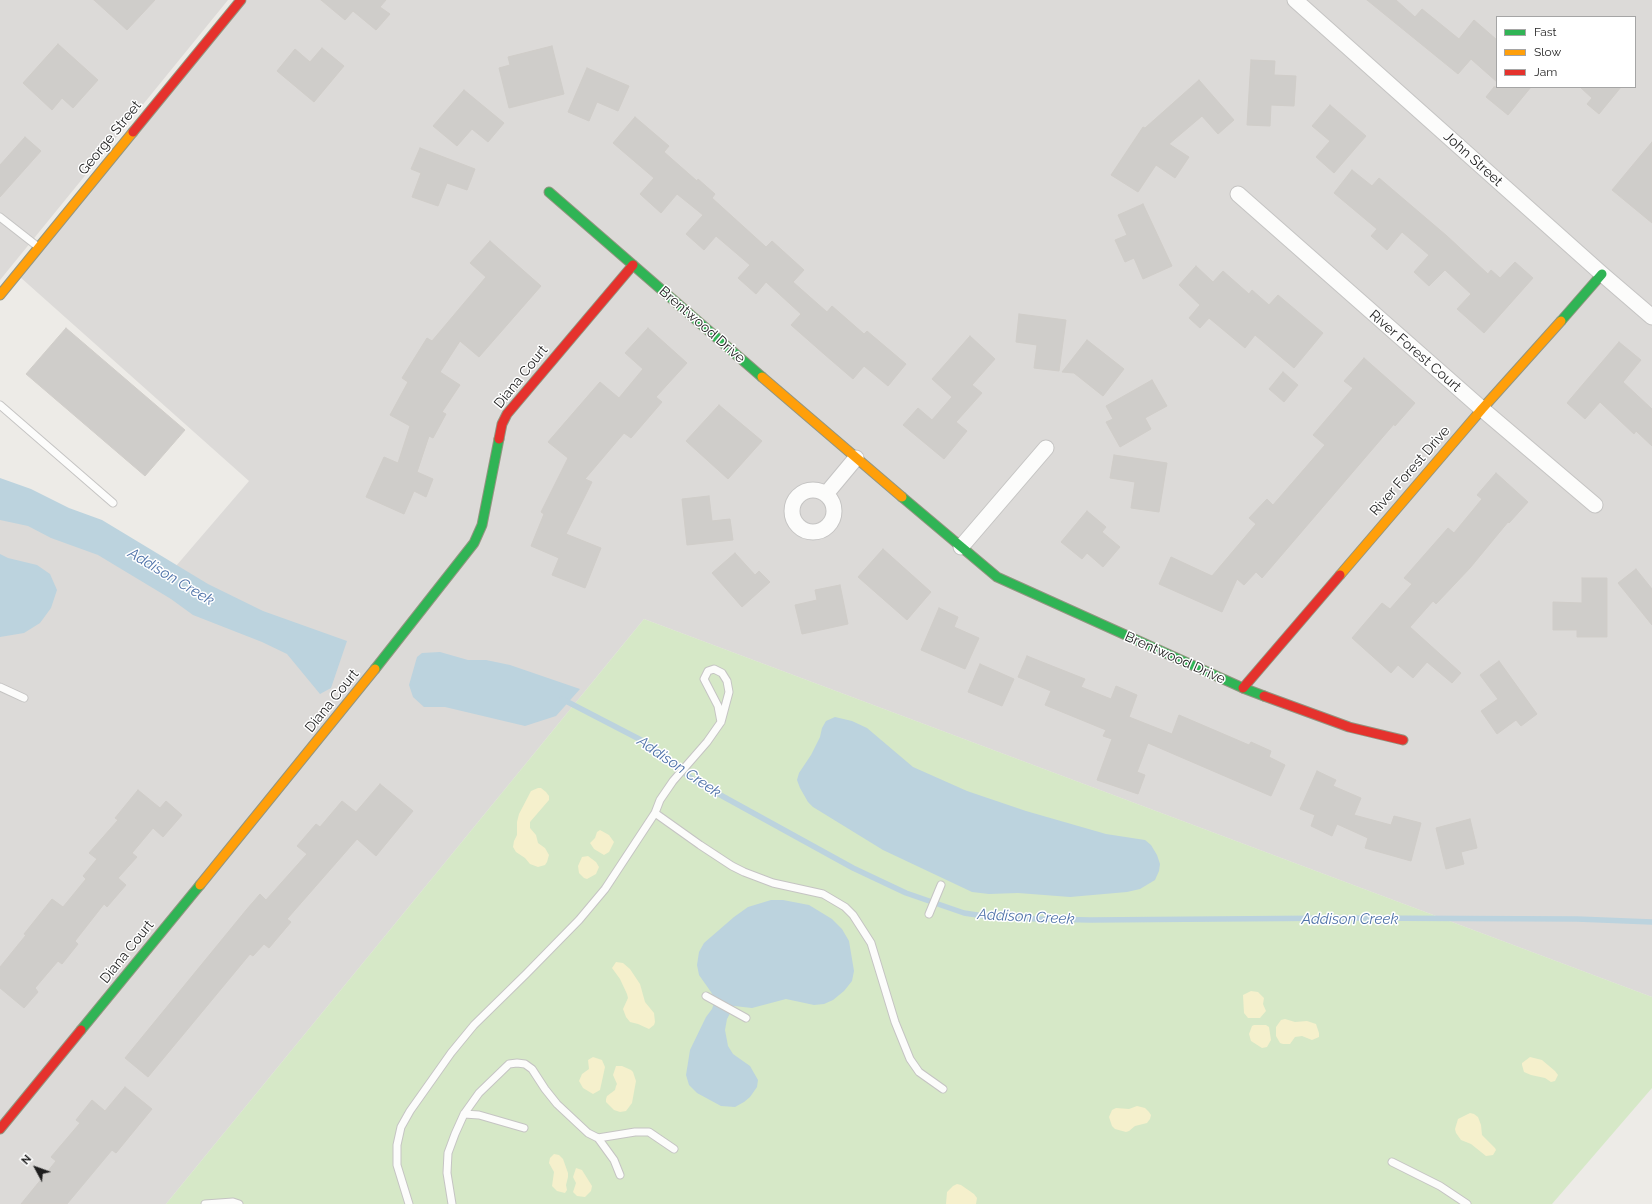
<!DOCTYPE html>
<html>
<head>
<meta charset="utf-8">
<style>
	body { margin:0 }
	#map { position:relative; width:1652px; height:1204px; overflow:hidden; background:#edebe7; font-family:Raleway,sans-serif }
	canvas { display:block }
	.legend { position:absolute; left:1496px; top:16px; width:140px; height:72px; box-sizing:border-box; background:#fff; border:1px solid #a5a5a5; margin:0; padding:5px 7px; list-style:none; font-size:12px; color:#1e1e1e }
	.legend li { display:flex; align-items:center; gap:8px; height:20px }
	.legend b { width:20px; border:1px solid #a5a5a5 }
	.north { position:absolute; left:16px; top:1148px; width:40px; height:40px; -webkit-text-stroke:3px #fff; paint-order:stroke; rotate:311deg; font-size:11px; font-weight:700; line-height:16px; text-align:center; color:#1e1e1e }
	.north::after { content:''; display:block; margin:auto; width:14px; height:18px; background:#1e1e1e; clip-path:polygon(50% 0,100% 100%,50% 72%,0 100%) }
</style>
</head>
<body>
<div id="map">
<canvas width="1652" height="1204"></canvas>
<ul class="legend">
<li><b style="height:5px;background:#30b455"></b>Fast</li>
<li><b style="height:5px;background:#ff9f0a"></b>Slow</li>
<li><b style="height:5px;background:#e5322d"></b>Jam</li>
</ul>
<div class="north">N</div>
</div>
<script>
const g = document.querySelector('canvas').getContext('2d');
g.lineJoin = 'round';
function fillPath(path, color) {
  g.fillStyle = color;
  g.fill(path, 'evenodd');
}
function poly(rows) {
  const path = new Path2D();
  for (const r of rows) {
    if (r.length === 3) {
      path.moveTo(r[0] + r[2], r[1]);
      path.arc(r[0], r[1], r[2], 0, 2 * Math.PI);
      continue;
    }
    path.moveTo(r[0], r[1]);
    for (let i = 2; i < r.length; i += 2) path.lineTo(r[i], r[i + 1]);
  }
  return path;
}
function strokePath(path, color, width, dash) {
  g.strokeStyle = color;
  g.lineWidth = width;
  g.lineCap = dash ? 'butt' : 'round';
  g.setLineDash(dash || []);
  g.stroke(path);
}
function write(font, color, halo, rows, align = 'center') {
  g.font = font + ' Raleway,sans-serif';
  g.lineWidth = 3;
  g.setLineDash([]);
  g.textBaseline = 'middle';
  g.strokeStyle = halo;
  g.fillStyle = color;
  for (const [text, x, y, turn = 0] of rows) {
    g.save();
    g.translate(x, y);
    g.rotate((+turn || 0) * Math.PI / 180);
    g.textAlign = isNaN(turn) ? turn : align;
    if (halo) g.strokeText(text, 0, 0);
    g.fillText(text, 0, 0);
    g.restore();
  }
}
fillPath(poly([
	[0,0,228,0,0,280],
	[247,0,1652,0,1652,997,644,619,166,1204,0,1204,0,502,170,573,249,481,20,277],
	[1497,17,1635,17,1635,87,1497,87]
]), '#dcdad8');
fillPath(poly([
	[644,619,1652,997,1652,1088,1552,1204,166,1204]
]), '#d6e8c7');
fillPath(poly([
	[538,788,541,788,546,792,549,796,549,800,530,822,530,828,536,835,538,843,545,848,549,855,547,862,545,865,538,867,530,864,525,858,516,852,513,847,514,841,517,835,517,822,519,814,531,791],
	[600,830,609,835,614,842,609,852,604,855,594,849,590,843,595,838,597,832],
	[588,856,596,862,599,867,596,874,587,879,584,878,579,873,578,866,582,857],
	[616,962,623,963,630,969,640,984,645,1002,654,1013,655,1022,654,1025,649,1029,638,1024,630,1022,626,1017,623,1009,628,998,627,994,620,979,612,968],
	[1251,991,1258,992,1264,998,1263,1004,1266,1011,1260,1018,1248,1018,1244,1013,1243,995],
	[1285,1019,1295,1022,1307,1021,1316,1024,1319,1033,1319,1037,1312,1040,1302,1036,1295,1037,1290,1044,1283,1044,1280,1043,1276,1036,1276,1027,1281,1020],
	[1254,1025,1266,1025,1269,1027,1271,1040,1267,1047,1262,1048,1251,1041,1249,1034,1252,1026],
	[593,1057,602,1060,605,1067,600,1090,593,1094,583,1088,579,1081,582,1074,589,1069,588,1060],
	[1530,1057,1542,1060,1555,1071,1558,1075,1555,1081,1551,1082,1545,1078,1531,1075,1524,1072,1522,1065,1522,1063],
	[616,1066,622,1066,631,1070,633,1072,636,1081,632,1103,626,1111,620,1112,614,1110,606,1102,606,1099,607,1096,615,1090,616,1086,617,1084,613,1075],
	[1137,1106,1145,1108,1149,1112,1151,1115,1150,1119,1147,1123,1135,1126,1129,1131,1126,1132,1115,1129,1112,1126,1109,1117,1112,1110,1116,1108,1129,1109],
	[1470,1113,1474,1114,1478,1117,1481,1125,1482,1135,1495,1148,1496,1150,1493,1155,1486,1156,1471,1144,1461,1140,1456,1133,1455,1129,1458,1119],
	[554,1154,559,1155,563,1159,568,1173,568,1177,566,1185,567,1190,565,1193,557,1191,552,1186,554,1172,549,1163,550,1158],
	[576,1168,582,1170,592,1186,591,1191,585,1197,577,1196,573,1192,576,1183,573,1177],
	[957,1184,961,1185,974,1194,977,1198,976,1204,946,1204,947,1192,953,1186]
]), '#f5f0cc');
fillPath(poly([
	[0,478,31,489,69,508,102,520,208,584,263,611,347,641,331,688,320,694,287,654,262,642,193,615,171,599,98,555,51,538,28,526,0,520],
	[0,554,8,558,37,565,50,574,57,590,51,608,40,623,24,633,0,637],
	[440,652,468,660,486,660,510,665,580,689,556,716,525,726,445,707,424,707,413,697,409,685,417,657,422,653],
	[835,717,852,721,867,728,913,767,967,791,1026,811,1106,834,1145,840,1151,845,1157,855,1160,864,1159,871,1155,880,1140,889,1127,892,1070,897,1018,893,989,894,972,892,883,850,813,807,808,802,800,788,797,780,799,773,811,755,820,737,822,728,826,721],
	[771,900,783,900,809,905,832,919,842,929,849,941,854,971,852,981,844,991,833,1000,824,1004,814,1005,786,999,752,1008,734,1006,727,1019,725,1030,728,1046,733,1054,750,1066,758,1080,757,1087,750,1097,744,1102,735,1107,721,1106,697,1093,689,1085,686,1075,690,1050,706,1017,712,1009,715,1000,711,992,699,975,697,965,699,952,704,943,734,917,748,907]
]), '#bcd3de');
strokePath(poly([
	[562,699,643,741,695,781,853,868,906,893,964,913,997,918,1090,920,1345,918,1577,919,1652,922]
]), '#bcd3de', 5.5);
const building = poly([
	[94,0,155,0,127,30,94,0],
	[321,0,386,0,380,7,390,14,376,30,353,11,345,20,321,0],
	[1367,0,1396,0,1415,17,1422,9,1459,39,1474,20,1497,40,1497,82,1471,59,1458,74,1367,0],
	[58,44,98,80,73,108,62,98,52,110,23,83,58,44],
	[552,46,564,94,509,108,499,68,510,65,508,57,552,46],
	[322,48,344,66,314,102,277,71,295,49,310,62,322,48],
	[1251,60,1275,61,1274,75,1296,76,1294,106,1271,105,1270,126,1247,125,1251,60],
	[587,68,629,86,618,111,597,102,589,121,568,112,587,68],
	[1199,80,1234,120,1218,134,1202,116,1169,144,1189,157,1175,178,1156,165,1138,192,1111,175,1143,127,1145,128,1199,80],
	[1494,87,1531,87,1508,115,1486,97,1494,87],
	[1580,87,1621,87,1599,114,1587,104,1592,98,1580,87],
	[464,90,504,123,488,142,472,129,457,146,433,126,464,90],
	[1330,105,1366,136,1334,173,1316,157,1330,141,1312,126,1330,105],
	[635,117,669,146,664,152,697,181,698,179,715,194,712,198,766,247,772,241,804,270,793,282,827,312,832,306,864,334,867,331,906,364,888,386,864,366,853,379,824,354,791,325,801,314,766,282,756,294,738,278,750,265,716,236,704,250,686,234,703,215,677,194,661,213,640,194,654,178,613,143,635,117],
	[25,137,41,151,0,197,0,165,25,137],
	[1652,142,1652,223,1612,190,1652,142],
	[420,148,475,169,467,190,447,183,438,206,412,197,421,173,411,169,420,148],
	[1352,170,1372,186,1379,178,1447,236,1488,274,1491,270,1500,278,1515,262,1533,278,1484,333,1457,309,1471,294,1445,270,1429,286,1414,272,1429,255,1402,232,1387,250,1371,236,1377,229,1334,193,1352,170],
	[1143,204,1172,266,1143,279,1134,258,1125,262,1115,240,1127,235,1118,215,1143,204],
	[490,241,541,286,479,357,460,341,440,372,460,385,442,412,446,414,433,438,429,436,417,472,433,479,426,497,414,491,404,514,366,497,384,457,398,463,410,426,390,415,408,382,402,378,427,338,432,341,486,277,470,263,490,241],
	[1196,266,1213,282,1223,271,1249,294,1252,290,1269,305,1278,295,1323,333,1294,368,1255,335,1245,348,1209,318,1200,328,1189,318,1200,305,1179,285,1196,266],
	[1019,314,1066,320,1059,371,1034,368,1037,345,1016,342,1019,314],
	[66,328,185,430,145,476,26,374,66,328],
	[648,328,687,363,656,397,662,402,631,438,624,433,585,479,592,482,566,534,601,548,585,588,552,575,559,558,531,546,544,514,541,512,568,458,548,442,600,382,619,398,643,369,625,353,648,328],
	[970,336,995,359,972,385,982,393,956,422,967,431,944,459,903,425,918,408,932,420,952,397,932,379,970,336],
	[1087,340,1124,369,1103,396,1074,373,1062,372,1087,340],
	[1619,342,1641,360,1623,382,1652,409,1652,446,1636,431,1634,434,1600,402,1585,419,1567,403,1619,342],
	[1364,358,1415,403,1395,426,1394,424,1262,578,1256,572,1244,585,1237,579,1222,612,1159,584,1171,557,1212,576,1256,524,1249,518,1267,499,1273,505,1325,445,1313,435,1353,388,1344,381,1364,358],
	[1283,372,1298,385,1284,402,1269,389,1283,372],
	[1152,380,1167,406,1145,418,1151,429,1120,447,1106,422,1113,419,1106,406,1152,380],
	[719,405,762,441,728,479,686,441,719,405],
	[1114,455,1167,463,1159,512,1131,508,1135,482,1110,478,1114,455],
	[1496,473,1528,502,1509,523,1508,522,1470,568,1436,604,1433,601,1410,627,1461,673,1452,683,1427,662,1413,678,1398,665,1391,673,1352,638,1382,603,1390,609,1412,584,1404,578,1448,528,1454,533,1482,499,1477,495,1496,473],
	[709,496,712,521,730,519,733,540,687,545,682,499,709,496],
	[1087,511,1106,527,1102,532,1120,547,1103,567,1087,553,1082,559,1061,542,1087,511],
	[883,549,931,592,907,620,858,577,883,549],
	[735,553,755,575,759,571,770,582,742,607,712,573,735,553],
	[1636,569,1652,589,1652,625,1618,583,1636,569],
	[1582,578,1607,578,1607,637,1577,637,1577,630,1553,630,1553,602,1582,603,1582,578],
	[840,585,848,624,802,634,795,605,817,600,815,590,840,585],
	[939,608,958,617,954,627,979,638,965,669,921,650,939,608],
	[1027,656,1085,679,1081,687,1111,699,1116,686,1137,695,1129,717,1172,734,1179,715,1249,745,1251,742,1271,751,1269,757,1285,765,1271,796,1148,743,1137,772,1145,775,1138,794,1097,780,1112,739,1103,736,1106,730,1045,705,1051,691,1018,677,1027,656],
	[1499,661,1537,714,1521,726,1516,720,1497,734,1481,711,1498,699,1480,675,1499,661],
	[980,664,1014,679,1002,706,968,692,980,664],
	[1317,771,1336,780,1333,786,1361,798,1354,815,1391,825,1394,816,1421,823,1411,861,1365,848,1368,838,1337,824,1332,836,1311,826,1315,815,1300,809,1317,771],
	[380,784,413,811,376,856,357,839,287,919,291,922,269,948,264,944,253,956,250,954,148,1077,125,1058,247,909,260,894,266,900,307,854,297,846,316,824,320,827,342,801,356,812,380,784],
	[138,790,160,808,166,801,182,815,163,837,153,828,132,853,137,857,118,878,126,885,107,907,104,904,75,941,78,944,62,964,58,961,35,988,38,992,24,1008,0,988,0,967,26,935,24,934,52,899,63,907,86,879,83,876,97,859,89,853,118,820,115,818,138,790],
	[1470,819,1477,848,1461,852,1464,864,1446,869,1436,828,1470,819],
	[125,1087,152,1109,116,1153,112,1150,67,1204,21,1204,56,1161,51,1157,80,1123,76,1120,92,1100,105,1111,125,1087]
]);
fillPath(building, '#cfcdca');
strokePath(building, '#d0cdc9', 1);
const lane = poly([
	[0,217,37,246],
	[0,405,113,503],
	[0,687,24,698],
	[655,813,700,845,732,866,744,872,773,883,823,894,845,907,853,915,871,943,895,1022,910,1059,919,1072,943,1089],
	[929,914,941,885],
	[706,996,746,1018],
	[464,1114,479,1115,524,1128],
	[598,1138,635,1132,649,1132,674,1149],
	[1392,1162,1440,1186,1467,1204],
	[205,1204,233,1202,239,1204],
	[409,1204,397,1165,397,1145,401,1127,410,1111,451,1053,474,1025,526,974,579,920,605,889,655,813,660,800,673,781,707,742,721,722,729,692,727,681,722,673,714,669,708,671,704,679,718,706,721,722],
	[452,1204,447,1173,448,1153,455,1134,464,1114,479,1093,509,1064,517,1063,525,1064,532,1069,545,1089,557,1104,588,1133,598,1138,614,1160,620,1175]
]);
const street = poly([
	[1295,0,1602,274,1652,317],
	[1238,194,1482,409,1595,505],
	[813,511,21],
	[826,494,856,458],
	[961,547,1046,448]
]);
const fast = poly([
	[549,192,762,377],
	[1561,321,1602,274],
	[902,497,997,577,1243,688,1264,696],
	[375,669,474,543,482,525,499,439],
	[81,1030,200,885]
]);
const slow = poly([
	[0,295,133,132],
	[762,377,902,497],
	[1340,575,1482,409,1561,321],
	[200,885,375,669]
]);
const jam = poly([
	[133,132,241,0],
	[499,439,502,424,507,414,633,265],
	[1243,688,1340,575],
	[1264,696,1349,727,1403,740],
	[0,1129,81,1030]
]);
strokePath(lane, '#c5c4c3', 9);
strokePath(street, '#c5c4c3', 17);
strokePath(fast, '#929580', 11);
strokePath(slow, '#929580', 11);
strokePath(jam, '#929580', 11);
strokePath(lane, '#fcfcfb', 7);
strokePath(street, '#fcfcfb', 15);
strokePath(fast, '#30b455', 9);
strokePath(slow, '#ff9f0a', 9);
strokePath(jam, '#e5322d', 9);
write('14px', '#1e1e1e', '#fff', [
	["George Street",110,138,-51],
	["John Street",1473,159,42],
	["Brentwood Drive",702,325,41],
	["River Forest Court",1415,351,41],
	["Diana Court",521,377,-51],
	["River Forest Drive",1410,471,-49],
	["Brentwood Drive",1175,658,24],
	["Diana Court",332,701,-51],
	["Diana Court",127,952,-51]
]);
write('italic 15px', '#4f73a9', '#fff', [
	["Addison Creek",171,577,31],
	["Addison Creek",679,767,34],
	["Addison Creek",1026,917,3],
	["Addison Creek",1350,919]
]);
</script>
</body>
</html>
